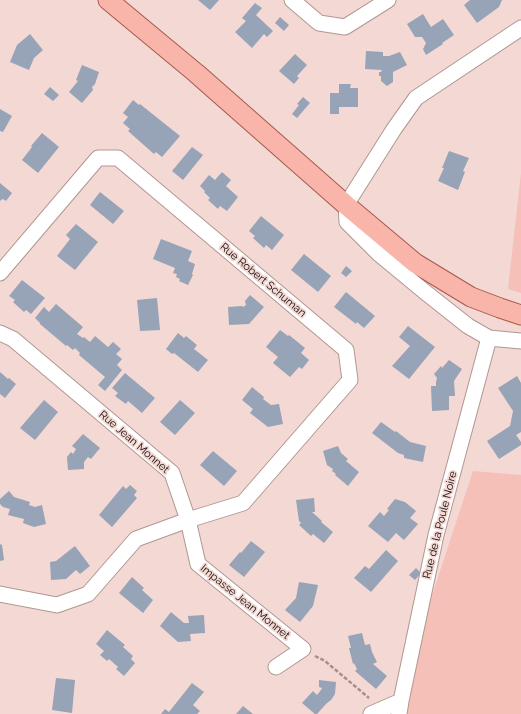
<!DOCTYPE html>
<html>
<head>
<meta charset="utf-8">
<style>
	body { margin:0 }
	canvas { display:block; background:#f3d8d3 }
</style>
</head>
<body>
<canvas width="521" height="714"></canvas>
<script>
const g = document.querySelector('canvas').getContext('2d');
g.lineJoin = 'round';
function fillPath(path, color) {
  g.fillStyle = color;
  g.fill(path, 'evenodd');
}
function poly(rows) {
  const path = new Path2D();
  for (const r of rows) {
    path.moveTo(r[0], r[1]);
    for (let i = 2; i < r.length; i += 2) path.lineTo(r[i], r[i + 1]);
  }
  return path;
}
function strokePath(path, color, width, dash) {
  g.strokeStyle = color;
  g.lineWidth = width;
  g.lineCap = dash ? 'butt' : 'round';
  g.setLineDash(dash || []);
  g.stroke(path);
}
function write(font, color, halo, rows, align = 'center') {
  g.font = font + ' Raleway,sans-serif';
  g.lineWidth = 3.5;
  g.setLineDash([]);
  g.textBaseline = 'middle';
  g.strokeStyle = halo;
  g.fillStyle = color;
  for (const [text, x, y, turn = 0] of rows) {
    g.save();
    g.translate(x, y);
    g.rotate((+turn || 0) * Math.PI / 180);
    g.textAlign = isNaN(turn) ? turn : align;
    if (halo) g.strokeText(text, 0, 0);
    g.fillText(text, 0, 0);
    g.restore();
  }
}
fillPath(poly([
	[521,173,521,293,508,289],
	[473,471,521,475,521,714,400,714,415,647]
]), '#f5c0b7');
fillPath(poly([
	[198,0,219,0,210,10],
	[470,0,502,0,499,7,477,23,464,5],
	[255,3,262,8,256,15,273,31,267,37,264,34,252,48,235,32,246,21,242,18],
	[423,14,431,27,443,19,454,35,442,43,443,44,426,55,423,49,426,43,422,37,415,37,407,24],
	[280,17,289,25,284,31,275,23],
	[30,34,43,50,34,58,29,70,10,62,17,45],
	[366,51,383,52,383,56,389,56,400,52,407,65,393,72,393,82,387,86,381,81,381,76,379,76,379,72,381,72,382,70,365,69],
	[295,54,307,65,297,76,299,78,294,84,279,71],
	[82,65,99,72,95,84,92,87,93,90,82,103,69,92,78,81,76,80],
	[339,84,351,84,350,88,358,88,358,107,339,107,339,114,330,114,330,93,339,93],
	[50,87,59,95,53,101,44,94],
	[303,97,310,103,297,118,292,114,299,105,297,104],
	[133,100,139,105,140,104,180,136,162,157,156,152,154,154,128,131,130,129,123,123,128,117,123,113],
	[0,109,12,116,3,132,0,131],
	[42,133,59,147,38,173,22,160,32,147,31,146],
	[192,147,203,155,183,180,172,171],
	[449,151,469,158,463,171,465,172,458,190,438,181,444,168,442,168],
	[222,172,231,180,226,186,238,197,227,211,220,206,218,209,208,200,210,198,204,192,205,191,200,186,209,175,215,180],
	[0,183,12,193,6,201,3,199,1,200,0,201],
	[100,192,124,211,113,224,90,205],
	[261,216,284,235,272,250,266,245,264,248,253,238,255,236,249,231],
	[76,224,98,242,75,270,57,256,70,239,66,235],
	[161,239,192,251,188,261,195,264,192,274,193,275,188,285,179,281,180,279,176,277,177,274,173,273,175,268,153,259],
	[304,254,331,276,318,292,291,270],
	[346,266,352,271,346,277,341,273],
	[22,280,45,298,31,314,26,310,24,312,13,302,15,300,9,296],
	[346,292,375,316,364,328,357,322,356,324,334,307],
	[250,295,264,307,249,324,229,325,228,307,242,306,243,307,246,305,245,301],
	[157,298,160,330,140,331,137,300],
	[56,304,83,327,77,334,83,338,84,337,90,342,95,336,108,347,113,342,121,349,116,354,122,359,117,365,122,370,105,391,98,385,105,377,79,355,80,353,75,348,73,350,67,345,66,346,40,324,40,323,35,318,44,307,49,312],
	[408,326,435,347,409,379,392,366,410,346,399,337],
	[280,330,288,336,289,335,305,348,301,353,309,360,302,369,299,367,290,377,273,363,278,357,266,347],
	[178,333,184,338,186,336,197,345,194,349,208,360,198,372,174,353,172,354,166,349],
	[449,360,462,369,454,381,455,396,449,396,449,410,432,411,431,386,436,386,436,382,437,378,434,374,441,366,442,368],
	[0,372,8,379,9,378,16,384,5,398,0,394],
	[125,373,155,398,142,413,128,401,126,404,115,396,118,393,112,388],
	[517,376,521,383,521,432,516,435,521,442,521,445,499,459,487,441,510,426,513,411,498,388],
	[252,387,264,397,263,399,271,405,279,404,283,424,268,427,250,413,253,409,242,400],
	[44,400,58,412,35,440,20,428],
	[180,400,195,413,175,435,160,422],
	[381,422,395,432,396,431,410,442,426,446,423,462,404,458,404,455,398,453,372,433],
	[83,434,100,448,91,459,88,457,84,462,84,469,68,470,67,457,71,452,73,454,76,449,72,446],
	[338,446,341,453,348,459,346,461,359,472,348,486,335,475,336,474,332,471,333,469,327,465,323,451],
	[213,451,237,471,224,486,200,465],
	[130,485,137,491,134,495,137,498,112,527,99,515,123,486,126,489],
	[9,491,14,497,30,502,29,505,35,507,42,505,46,524,34,527,23,523,24,519,8,515,10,509,3,507,0,504,0,499],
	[314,498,315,512,312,512,322,521,321,522,333,532,324,543,313,534,311,536,299,525,301,523,299,521,296,500],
	[395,499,405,502,416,511,410,518,418,524,404,540,396,533,388,542,368,526,380,512,384,516,389,510,387,509],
	[251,541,265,552,244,577,229,565,240,552,241,553],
	[0,544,2,545,4,560,0,561],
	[75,546,90,566,80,574,76,570,66,579,51,580,50,562,56,561],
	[386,550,398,561,371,592,354,578,365,566,369,569],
	[416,568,421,573,415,580,409,575],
	[132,577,144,588,142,590,153,600,143,613,119,593],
	[299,582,318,585,313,606,300,622,285,610,296,598],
	[171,612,184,623,189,623,188,616,204,615,205,633,190,634,191,641,178,642,160,626],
	[107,630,125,645,123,647,133,656,131,659,135,663,124,676,116,669,118,667,109,659,107,661,100,655,104,651,96,644],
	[362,633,365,645,370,644,372,652,377,662,373,664,387,676,376,689,355,671,357,669,354,663,353,664,349,648,351,648,348,636],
	[56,678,75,680,72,713,52,710],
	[319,680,336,682,335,694,331,700,326,704,317,714,315,714,302,703,313,691,317,695,321,690,322,688,319,687],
	[192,683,204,692,193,705,200,711,197,714,161,714,165,709,169,712],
	[243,706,253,714,236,714]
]), '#97a3b6');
const minor = poly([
	[292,0,319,23,345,27,388,0],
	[521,28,416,98,394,129,346,205,347,222,379,254,425,292,468,326,489,338,521,341],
	[0,273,98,158,118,158,346,350,350,380,243,503,188,520,198,564,303,649,276,667],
	[0,333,13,339,172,473,188,520,136,539,88,594,57,605,0,594],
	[371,714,401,701],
	[399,714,401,701,436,535,489,338]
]);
const major = poly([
	[108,0,196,73,346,205,415,263,471,297,500,308,521,315]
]);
strokePath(minor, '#b09792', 17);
strokePath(major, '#a7594d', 21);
strokePath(poly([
	[315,656,325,661,369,698]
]), '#a4908c', 2.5, [4, 2]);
strokePath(minor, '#fff', 15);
strokePath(major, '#f9b5aa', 19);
write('11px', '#150c0b', '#f3d8d3', [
	["Rue Robert Schuman",263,280,40],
	["Rue Jean Monnet",134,442,41],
	["Rue de la Poule Noire",440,525,-76],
	["Impasse Jean Monnet",245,602,39]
]);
</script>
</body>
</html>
